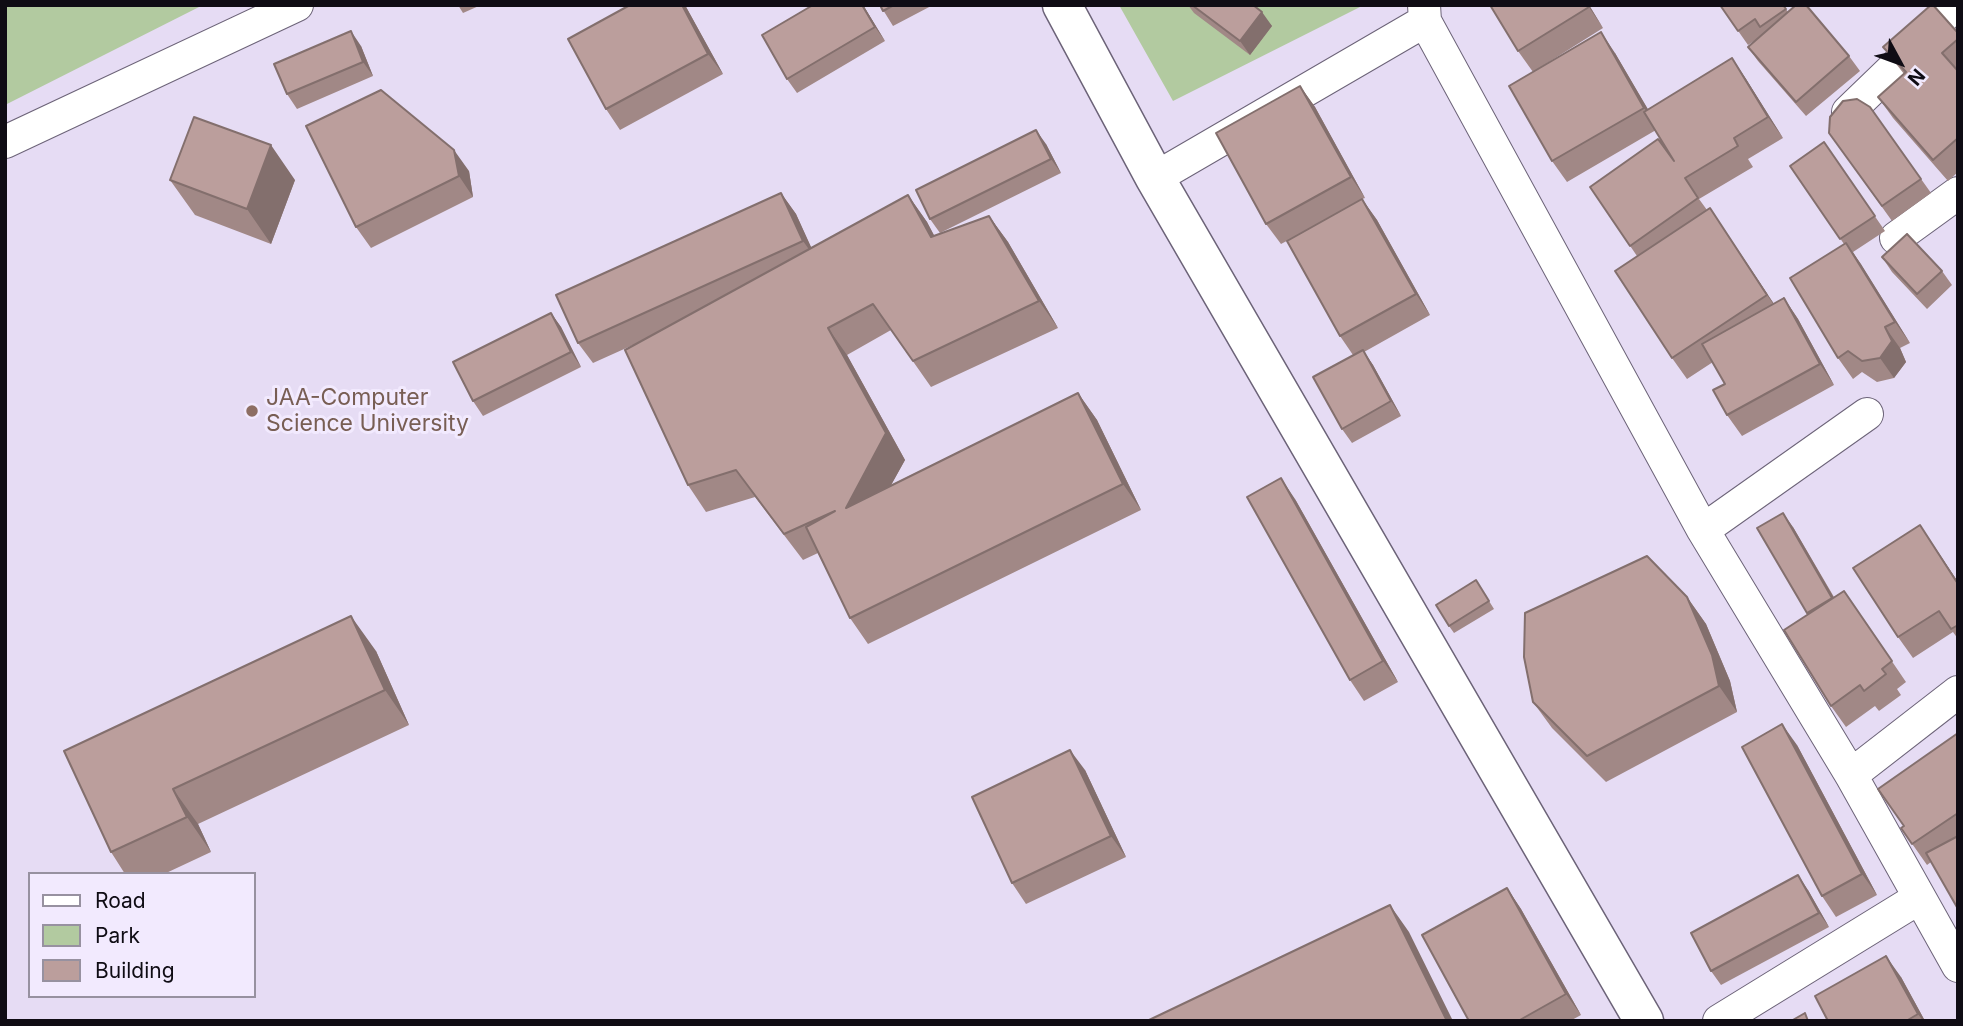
<!DOCTYPE html>
<html>
<head>
<meta charset="utf-8">
<style>
	body { margin:0 }
	#map { position:relative; width:1963px; height:1026px; overflow:hidden; background:#e6dcf4; font-family:Inter,sans-serif }
	canvas { display:block }
	.frame { position:absolute; inset:0; border:7px solid #0f0c14; pointer-events:none }
	.legend { position:absolute; left:28px; top:872px; width:228px; height:126px; box-sizing:border-box; background:#f2eafe; border:2px solid #9791a0; margin:0; padding:9px 12px; list-style:none; font-size:21px; color:#0f0c14 }
	.legend li { display:flex; align-items:center; gap:14px; height:35px }
	.legend b { width:35px; border:2px solid #9791a0 }
	.north { position:absolute; left:1865px; top:28px; width:70px; height:70px; -webkit-text-stroke:5px #f2eafe; paint-order:stroke; rotate:131deg; font-size:19px; font-weight:700; line-height:28px; text-align:center; color:#0f0c14 }
	.north::after { content:''; display:block; margin:auto; width:24px; height:32px; background:#0f0c14; clip-path:polygon(50% 0,100% 100%,50% 72%,0 100%) }
</style>
</head>
<body>
<div id="map">
<canvas width="1963" height="1026"></canvas>
<div class="frame"></div>
<ul class="legend">
<li><b style="height:9px;background:#fff"></b>Road</li>
<li><b style="height:19px;background:#b2caa0"></b>Park</li>
<li><b style="height:19px;background:#bb9e9c"></b>Building</li>
</ul>
<div class="north">N</div>
</div>
<script>
const g = document.querySelector('canvas').getContext('2d');
g.lineJoin = 'round';
function fillPath(path, color) {
  g.fillStyle = color;
  g.fill(path, 'evenodd');
}
function poly(rows) {
  const path = new Path2D();
  for (const r of rows) {
    path.moveTo(r[0], r[1]);
    for (let i = 2; i < r.length; i += 2) path.lineTo(r[i], r[i + 1]);
  }
  return path;
}
function strokePath(path, color, width, dash) {
  g.strokeStyle = color;
  g.lineWidth = width;
  g.lineCap = dash ? 'butt' : 'round';
  g.setLineDash(dash || []);
  g.stroke(path);
}
function write(font, color, halo, rows, align = 'center') {
  g.font = font + ' Inter,sans-serif';
  g.lineWidth = 6;
  g.setLineDash([]);
  g.textBaseline = 'middle';
  g.strokeStyle = halo;
  g.fillStyle = color;
  for (const [text, x, y, turn = 0] of rows) {
    g.save();
    g.translate(x, y);
    g.rotate((+turn || 0) * Math.PI / 180);
    g.textAlign = isNaN(turn) ? turn : align;
    if (halo) g.strokeText(text, 0, 0);
    g.fillText(text, 0, 0);
    g.restore();
  }
}
fillPath(poly([
	[5,5,203,5,5,105],
	[1119,5,1364,5,1173,101]
]), '#b2caa0');
const street = poly([
	[1425,21,1703,530,1851,775,1958,966],
	[1848,112,1931,32,1950,8,1948,5],
	[5,142,297,5],
	[1155,178,1425,21,1424,5],
	[1896,238,1958,193],
	[1703,530,1867,414],
	[1851,775,1958,692],
	[1719,1021,1919,898]
]);
const secondary = poly([
	[1062,5,1155,178,1644,1021]
]);
strokePath(street, '#6c6378', 34);
strokePath(secondary, '#6c6378', 41);
strokePath(street, '#fff', 32);
strokePath(secondary, '#fff', 38);
fillPath(poly([
	[458,5,481,5,463,13],
	[685,5,723,74,620,130,606,109],
	[863,5,885,41,797,93,787,79],
	[880,5,933,5,893,26],
	[1188,5,1253,5,1272,26,1250,55,1194,13],
	[1589,5,1603,28,1533,72,1518,51],
	[1720,5,1783,5,1788,12,1849,56,1860,71,1806,116,1758,61,1748,47,1757,39,1748,45],
	[1958,33,1958,172,1948,181,1893,118,1878,97,1904,74,1883,47],
	[361,46,373,76,297,109,287,94],
	[1615,53,1648,110,1732,58,1746,79,1783,138,1748,159,1753,167,1699,199,1707,210,1724,229,1774,304,1784,298,1798,319,1834,385,1742,436,1727,415,1725,384,1713,362,1687,379,1672,358,1637,256,1590,187,1674,161,1656,130,1567,182,1552,161],
	[1300,86,1315,107,1365,198,1362,199,1377,220,1430,315,1364,352,1373,365,1401,416,1352,443,1342,429,1353,355,1340,336,1313,227,1281,244,1266,224],
	[1870,107,1931,193,1892,221,1829,133],
	[1824,142,1885,231,1853,252,1910,343,1900,348,1906,362,1894,378,1877,382,1862,372,1853,379,1838,358,1844,244,1790,166],
	[1046,144,1061,173,940,233,930,219],
	[469,171,473,197,371,248,356,227],
	[170,180,295,180,271,244,195,215],
	[781,193,796,214,811,248,908,195,927,222,934,236,989,216,1008,242,1058,328,931,387,891,330,847,355,905,460,891,485,1078,393,1097,420,1141,510,868,644,850,618,818,553,803,560,755,497,706,512,688,485,633,345,593,363,578,343],
	[1882,257,1942,271,1952,285,1927,309,1892,272],
	[551,313,561,327,581,367,483,416,473,401],
	[1295,499,1398,682,1364,701,1350,680],
	[1793,527,1834,597,1844,591,1906,682,1897,689,1901,695,1879,711,1875,706,1846,727,1831,706,1807,613],
	[1934,546,1958,582,1958,639,1953,632,1913,658,1898,637],
	[1476,580,1494,609,1454,633,1449,626],
	[1687,597,1706,624,1730,681,1737,712,1606,782,1552,728,1533,702],
	[376,651,409,725,198,824,211,852,164,874,125,874,111,852,64,751],
	[1958,733,1958,909,1931,862,1927,865,1901,828,1904,826],
	[1797,745,1877,895,1836,917,1822,896],
	[1085,770,1126,857,1026,904,1012,883],
	[1507,888,1521,909,1581,1015,1570,1021,1469,1021],
	[1808,890,1829,927,1721,985,1711,971],
	[1901,977,1925,1021,1828,1021]
]), '#a18886');
fillPath(poly([
	[682,5,685,5,723,74,708,54],
	[862,5,863,5,885,41,875,27],
	[1587,5,1589,5,1603,28,1589,7],
	[1262,12,1272,26,1250,55,1240,41],
	[351,31,361,46,373,76,363,62],
	[1601,32,1615,53,1659,128,1644,108],
	[1732,58,1746,79,1783,138,1768,117],
	[1300,86,1315,107,1365,198,1351,177],
	[1036,130,1046,144,1061,173,1051,159],
	[271,145,295,180,271,244,247,209],
	[454,150,469,171,473,197,459,176],
	[781,193,796,214,818,262,803,241],
	[908,195,927,222,949,263,931,237],
	[1362,199,1377,220,1430,315,1416,294],
	[1710,208,1782,316,1767,295],
	[989,216,1008,242,1058,328,1039,301],
	[1846,243,1861,264,1910,343,1895,322],
	[1784,298,1798,319,1834,385,1820,364],
	[551,313,561,327,581,367,571,352],
	[1885,327,1900,348,1906,362,1894,378,1880,358],
	[828,328,847,355,905,460,864,534,846,508],
	[1363,350,1373,365,1401,416,1391,401],
	[1078,393,1097,420,1141,510,1123,484],
	[1281,478,1295,499,1398,682,1383,661],
	[1783,513,1793,527,1842,612,1832,598],
	[1920,525,1958,582,1958,584],
	[1687,597,1706,624,1730,681,1737,712,1719,686],
	[351,616,376,651,409,725,385,690],
	[1782,724,1797,745,1877,895,1862,874],
	[1070,750,1085,770,1126,857,1111,836],
	[173,789,198,824,211,852,187,817],
	[1798,875,1808,890,1829,927,1819,913],
	[1507,888,1521,909,1581,1015,1566,994],
	[1390,905,1409,932,1453,1021,1447,1021],
	[1886,956,1901,977,1925,1021,1923,1021,1918,1014]
]), '#836f6d');
const building = poly([
	[630,5,682,5,708,54,606,109,568,39,630,5],
	[813,5,862,5,875,27,787,79,762,35,813,5],
	[880,5,894,5,883,11,880,5],
	[1192,5,1253,5,1262,12,1240,41,1192,5],
	[1490,5,1587,5,1589,7,1518,51,1490,5],
	[1720,5,1783,5,1786,9,1760,27,1755,19,1738,31,1720,5],
	[1796,5,1806,5,1849,56,1796,102,1748,47,1796,5],
	[1931,5,1933,5,1958,33,1958,39,1942,53,1958,71,1958,138,1933,160,1878,97,1906,72,1883,47,1931,5],
	[351,31,363,62,287,94,274,64,351,31],
	[1601,32,1644,108,1552,161,1509,86,1601,32],
	[1732,58,1768,117,1734,138,1738,146,1685,178,1698,198,1630,246,1590,187,1658,139,1674,161,1644,112,1732,58],
	[1300,86,1351,177,1266,224,1216,133,1300,86],
	[381,90,454,150,459,176,356,227,306,126,381,90],
	[1857,99,1870,107,1921,179,1882,206,1829,133,1830,117,1843,101,1857,99],
	[194,117,271,145,247,209,170,180,194,117],
	[1036,130,1051,159,930,219,916,190,1036,130],
	[1824,142,1875,216,1840,239,1790,166,1824,142],
	[781,193,803,241,578,343,556,295,781,193],
	[908,195,931,237,989,216,1039,301,913,361,873,304,828,328,886,433,846,508,1078,393,1123,484,850,618,806,527,835,511,784,534,736,470,688,485,625,350,908,195],
	[1362,199,1416,294,1340,336,1287,241,1362,199],
	[1710,208,1767,295,1672,358,1615,271,1710,208],
	[1907,234,1942,271,1917,294,1882,257,1907,234],
	[1846,243,1895,322,1885,327,1892,341,1880,358,1862,361,1848,351,1838,358,1790,278,1846,243],
	[1784,298,1820,364,1727,415,1713,390,1725,384,1702,344,1784,298],
	[551,313,571,352,473,401,453,362,551,313],
	[1363,350,1391,401,1342,429,1313,377,1363,350],
	[1281,478,1383,661,1350,680,1247,497,1281,478],
	[1783,513,1832,598,1807,613,1757,528,1783,513],
	[1920,525,1958,584,1958,625,1951,629,1939,611,1898,637,1853,568,1920,525],
	[1647,556,1687,597,1712,655,1719,686,1587,756,1533,702,1524,657,1525,613,1647,556],
	[1476,580,1489,601,1449,626,1436,605,1476,580],
	[1844,591,1892,661,1882,669,1886,674,1864,691,1860,685,1831,706,1784,630,1844,591],
	[351,616,385,690,173,789,187,817,111,852,64,751,351,616],
	[1782,724,1862,874,1822,896,1742,747,1782,724],
	[1958,733,1958,813,1912,844,1901,828,1904,826,1878,789,1958,733],
	[1070,750,1111,836,1012,883,972,797,1070,750],
	[1958,836,1958,909,1926,853,1958,836],
	[1798,875,1819,913,1711,971,1691,933,1798,875],
	[1507,888,1566,994,1518,1021,1469,1021,1422,935,1507,888],
	[1390,905,1447,1021,1147,1021,1390,905],
	[1886,956,1918,1014,1906,1021,1828,1021,1815,996,1886,956],
	[1805,1013,1808,1021,1791,1021,1805,1013]
]);
fillPath(building, '#bb9e9c');
strokePath(building, '#836f6d', 2);
for (const [x, y, r, color] of [
	[252,411,7,"#8d6e63"]
]) {
  const dot = new Path2D();
  dot.arc(x, y, r, 0, 2 * Math.PI);
  g.fillStyle = color;
  g.fill(dot);
  strokePath(dot, '#f2eafe', 2.5);
}
write('23px', '#785e54', '#f2eafe', [
	["JAA-Computer",266,398],
	["Science University",266,424]
], 'left');
</script>
</body>
</html>
